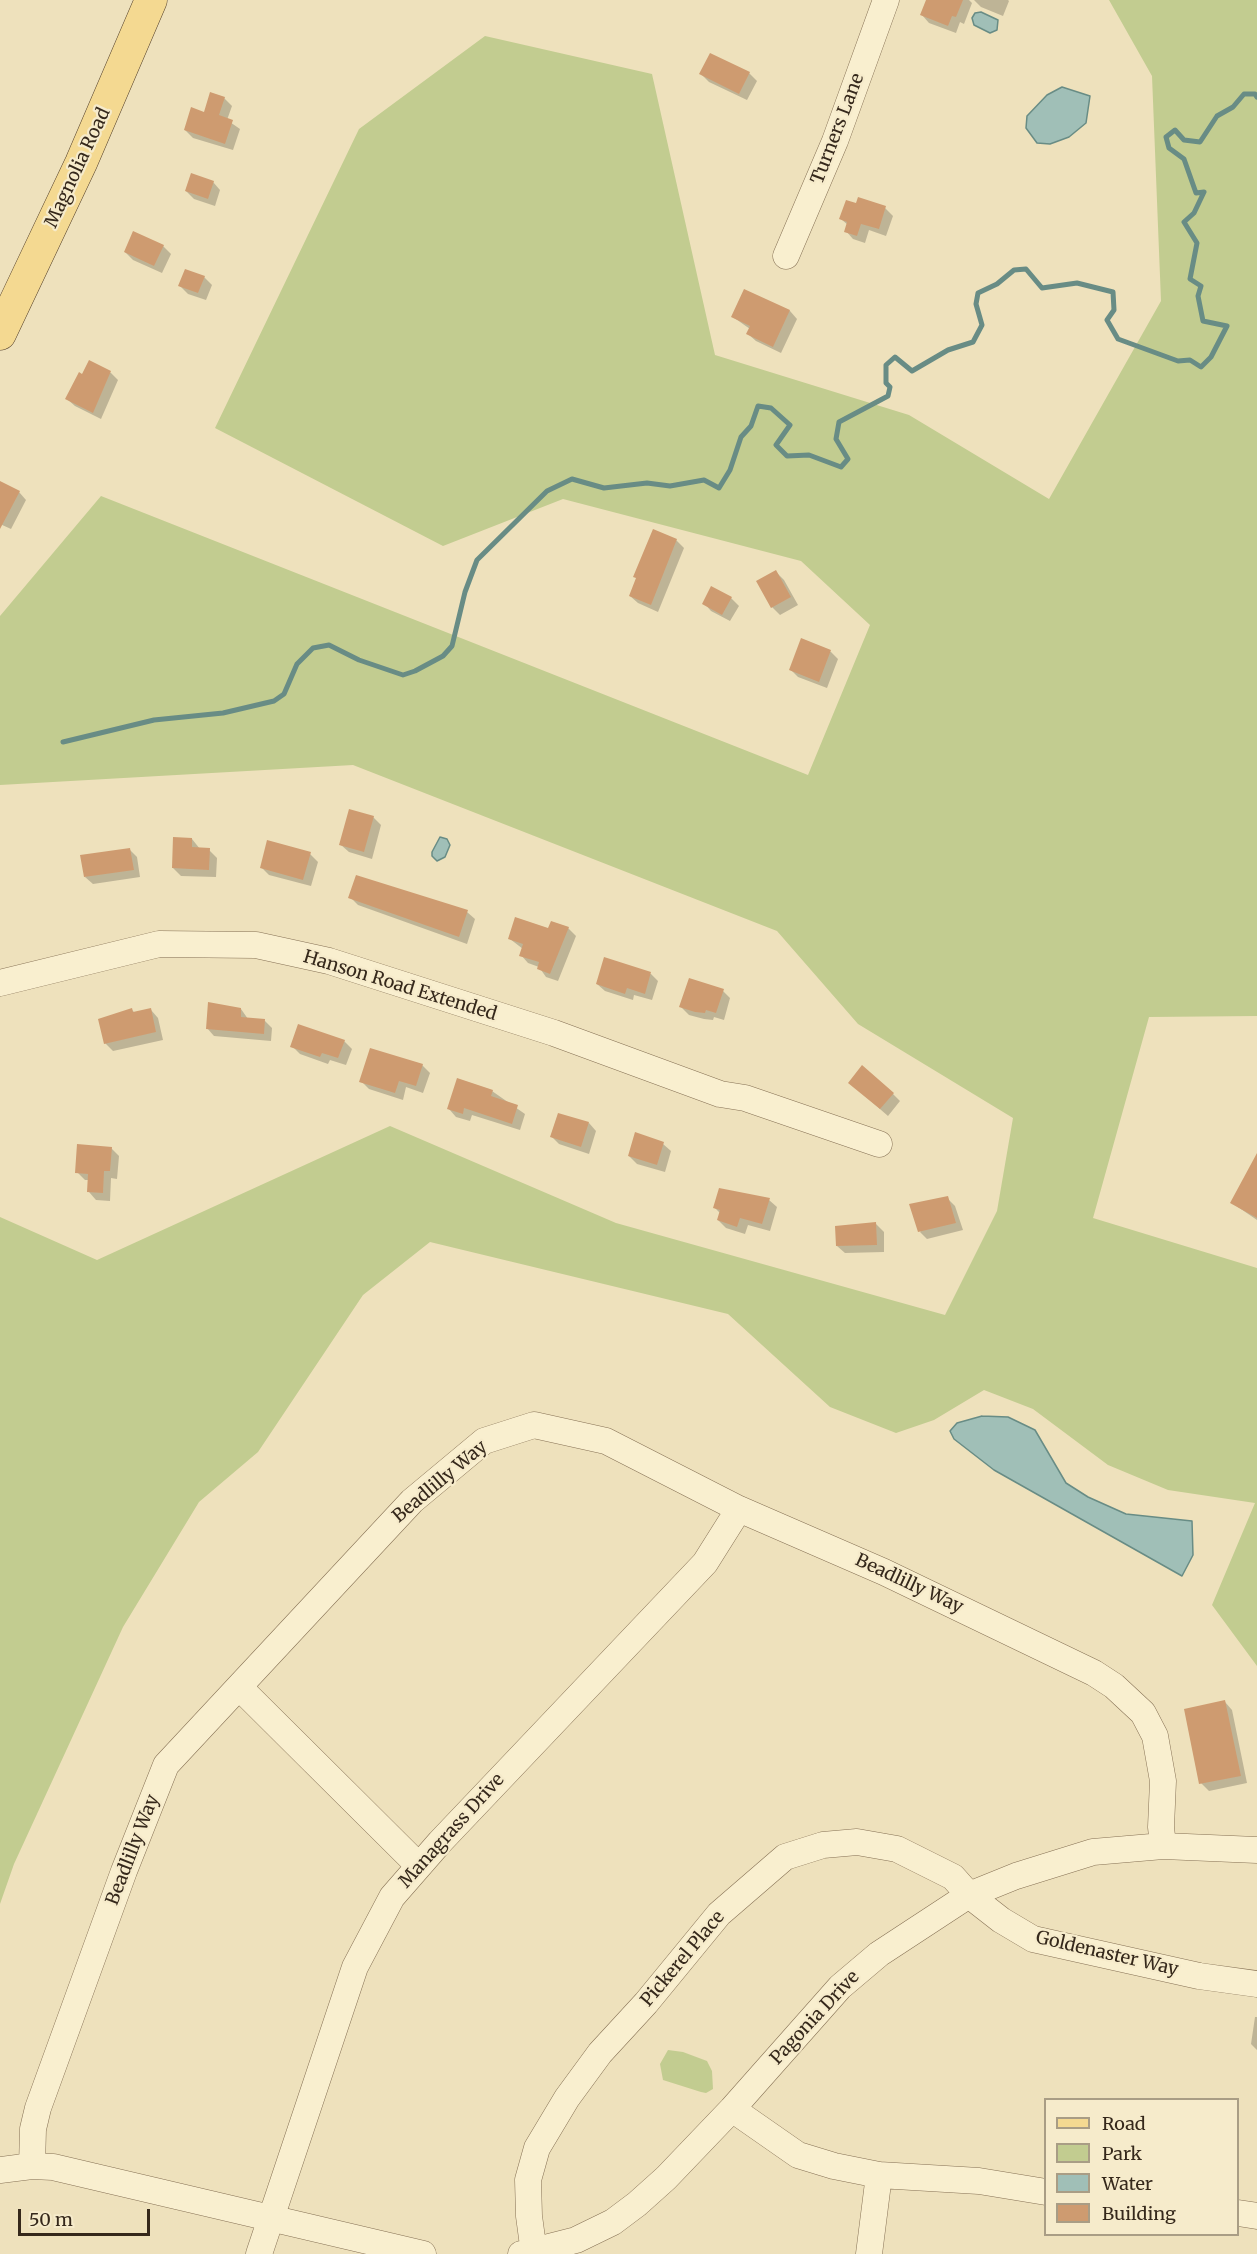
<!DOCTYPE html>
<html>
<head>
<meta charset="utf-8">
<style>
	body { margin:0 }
	#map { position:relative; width:1257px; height:2254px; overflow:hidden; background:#eee1bc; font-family:Merriweather,serif }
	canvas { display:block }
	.legend { position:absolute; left:1044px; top:2098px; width:195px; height:138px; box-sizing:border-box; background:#f6ebcb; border:2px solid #a99d85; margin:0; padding:8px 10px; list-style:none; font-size:18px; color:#35281b }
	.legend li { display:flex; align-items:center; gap:12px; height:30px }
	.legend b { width:30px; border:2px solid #a99d85 }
	.scale { position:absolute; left:18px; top:2209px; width:132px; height:27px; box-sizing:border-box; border:3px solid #35281b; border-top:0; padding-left:8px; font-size:18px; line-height:21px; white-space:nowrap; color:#35281b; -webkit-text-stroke:4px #f6ebcb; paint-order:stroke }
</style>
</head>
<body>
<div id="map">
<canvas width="1257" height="2254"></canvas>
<ul class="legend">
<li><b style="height:8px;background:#f4d991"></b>Road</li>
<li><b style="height:16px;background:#c2cc90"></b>Park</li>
<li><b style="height:16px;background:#a0bfb7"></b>Water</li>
<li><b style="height:16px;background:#ce9b70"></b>Building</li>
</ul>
<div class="scale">50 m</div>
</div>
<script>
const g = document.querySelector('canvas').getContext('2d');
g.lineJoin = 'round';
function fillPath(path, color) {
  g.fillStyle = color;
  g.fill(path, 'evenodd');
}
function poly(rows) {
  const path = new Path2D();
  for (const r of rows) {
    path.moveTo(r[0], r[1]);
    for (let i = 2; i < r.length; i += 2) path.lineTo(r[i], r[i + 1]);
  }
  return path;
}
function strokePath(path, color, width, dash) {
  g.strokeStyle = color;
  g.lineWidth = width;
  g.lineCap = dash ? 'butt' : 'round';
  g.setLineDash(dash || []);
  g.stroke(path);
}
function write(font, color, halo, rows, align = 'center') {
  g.font = font + ' Merriweather,serif';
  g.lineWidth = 4.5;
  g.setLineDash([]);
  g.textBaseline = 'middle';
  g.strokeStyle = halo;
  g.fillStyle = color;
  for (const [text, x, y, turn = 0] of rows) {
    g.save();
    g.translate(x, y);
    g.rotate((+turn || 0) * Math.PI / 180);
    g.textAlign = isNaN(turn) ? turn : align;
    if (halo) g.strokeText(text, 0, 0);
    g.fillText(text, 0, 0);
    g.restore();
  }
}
fillPath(poly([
	[1109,0,1257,0,1257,1016,1149,1017,1093,1218,1257,1268,1257,1666,1212,1605,1255,1503,1168,1490,1108,1465,1033,1409,984,1390,934,1420,896,1433,830,1407,728,1314,430,1242,363,1295,258,1452,199,1502,123,1627,14,1864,0,1904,0,1217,97,1260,390,1126,616,1223,945,1315,997,1211,1013,1118,858,1024,777,931,353,765,0,785,0,616,101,496,808,775,870,625,801,561,563,499,443,546,215,428,359,129,485,36,652,74,715,355,909,415,1049,499,1161,301,1152,76],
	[668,2050,683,2052,707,2061,712,2071,713,2089,706,2093,701,2092,663,2080,660,2064]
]), '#c2cc90');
const water = poly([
	[981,12,998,20,997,30,990,33,974,25,972,18,975,13,981,12],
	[1062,87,1090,96,1086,123,1069,137,1050,144,1037,143,1026,128,1027,116,1047,95,1062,87],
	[440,837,447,839,450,845,445,857,437,861,432,856,432,852,440,837],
	[982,1416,1008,1417,1035,1430,1066,1483,1088,1497,1126,1514,1192,1521,1193,1555,1182,1576,994,1470,954,1439,950,1431,957,1423,982,1416]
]);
fillPath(water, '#a0bfb7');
strokePath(water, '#688c85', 1.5);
fillPath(poly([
	[928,0,969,0,972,3,964,24,960,22,956,33,929,23,922,15],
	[974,0,1008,0,1009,1,1003,16,981,7],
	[749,73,757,81,747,100,709,82,701,74],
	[224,98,232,106,227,120,240,129,233,150,193,138,185,130],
	[213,182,220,190,215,206,194,199,186,191],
	[885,208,893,216,886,236,869,230,865,243,853,239,846,231,848,225,841,219],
	[163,246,171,254,162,273,133,260,125,252],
	[204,277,212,285,206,300,188,294,180,286],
	[745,291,790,311,797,319,781,353,756,341,748,334,750,329,733,317],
	[90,362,111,373,118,380,101,419,75,406,67,399],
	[0,484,19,492,26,500,11,529,0,524],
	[676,540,684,548,658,612,638,603,630,596],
	[776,572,784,580,798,605,780,615,772,607],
	[731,598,739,606,730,621,711,611,704,603],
	[802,640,831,652,838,659,827,688,798,677,790,669],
	[373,817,381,825,372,859,349,852,341,845],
	[192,839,200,849,209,850,217,858,216,877,181,876,173,868],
	[129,849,137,857,140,877,93,884,85,877],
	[310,854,318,862,311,886,269,875,261,867],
	[350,897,467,912,475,919,467,944,358,905],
	[568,928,576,936,558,981,546,977,539,967,528,963,521,955,523,949,510,939],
	[605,959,651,974,658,981,652,1000,634,995,633,1000,605,991,597,984],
	[723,991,730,998,724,1020,714,1017,713,1020,704,1019,689,1015,681,1007],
	[241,1009,248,1019,265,1021,272,1028,271,1041,214,1036,207,1028],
	[132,1010,135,1013,151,1010,158,1018,163,1040,113,1051,105,1043],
	[344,1041,352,1049,346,1065,330,1060,328,1064,300,1054,292,1046],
	[422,1065,430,1073,423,1093,406,1087,403,1100,369,1089,361,1081],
	[850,1083,893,1094,900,1101,888,1116],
	[492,1091,525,1114,520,1130,472,1115,470,1121,456,1117,449,1109],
	[589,1123,596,1131,589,1154,559,1144,551,1136],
	[663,1144,671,1151,665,1172,637,1164,629,1156],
	[111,1148,119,1156,117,1179,111,1178,110,1201,96,1200,89,1192,89,1180,85,1180,77,1172],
	[1257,1164,1257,1220,1232,1203],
	[947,1198,955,1206,963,1230,927,1239,920,1232],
	[769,1200,777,1207,770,1231,748,1225,745,1234,726,1228,718,1220,720,1213,715,1208],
	[876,1224,884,1232,884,1252,845,1253,837,1246],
	[1225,1702,1232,1710,1247,1783,1209,1791,1201,1783],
	[1255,2017,1257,2017,1257,2050,1251,2044]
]), '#0003');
strokePath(poly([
	[63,742,154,720,223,713,274,701,284,694,297,664,313,648,329,645,359,660,403,675,415,671,443,656,452,646,465,592,477,560,547,491,572,479,604,488,647,483,670,486,704,480,719,488,730,470,741,437,751,426,758,406,771,408,790,425,776,445,787,456,809,455,841,467,848,459,836,439,839,422,888,396,890,387,886,383,886,365,895,357,912,371,948,350,973,342,982,325,976,304,978,293,997,284,1014,270,1026,269,1042,288,1077,283,1113,292,1114,310,1107,320,1118,339,1178,361,1190,360,1201,367,1211,357,1227,326,1203,321,1198,296,1201,286,1190,279,1197,243,1184,222,1194,213,1204,192,1196,193,1184,159,1169,148,1166,137,1175,130,1184,140,1200,142,1217,116,1233,107,1244,94,1255,94,1257,97]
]), '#688c85', 5);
fillPath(poly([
	[926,0,963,0,956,17,952,16,948,26,920,15],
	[710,53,750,72,739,94,699,74],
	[210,92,225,97,219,115,233,120,225,144,184,130,191,107,204,112],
	[191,173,214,181,208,199,185,191],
	[858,197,886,206,879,229,861,224,857,236,844,232,847,222,839,219,846,200,856,203],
	[133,231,164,245,154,266,124,252],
	[185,269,205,276,198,293,178,286],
	[744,289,790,310,773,347,746,334,750,326,731,317],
	[89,360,111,371,93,413,65,399,79,372,82,374],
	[0,481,20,491,0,529],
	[653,529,677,539,651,605,629,596,636,578,633,577],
	[776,570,791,597,771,608,756,581],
	[711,586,732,597,722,615,702,604],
	[801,638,831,650,819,682,789,670],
	[349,809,374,816,364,852,339,845],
	[173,837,192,838,192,847,210,848,209,870,172,868],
	[267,840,311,852,303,880,260,868],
	[130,848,134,870,84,877,80,855],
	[356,875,468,910,459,937,348,898],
	[515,917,548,928,551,921,569,927,550,974,537,969,539,962,519,956,523,944,508,939],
	[604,957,651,972,645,994,627,988,625,994,596,984],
	[689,978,724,989,716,1013,706,1010,705,1013,695,1012,679,1007],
	[208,1002,241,1008,241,1017,265,1019,264,1034,206,1029],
	[132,1008,133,1012,151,1008,156,1032,104,1044,98,1019],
	[298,1024,345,1040,338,1058,322,1053,320,1057,290,1047],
	[370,1048,423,1064,416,1086,399,1081,395,1093,359,1082],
	[862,1065,894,1093,880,1109,848,1083],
	[457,1078,493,1090,491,1096,518,1105,512,1124,464,1108,463,1114,447,1109],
	[558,1113,589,1122,581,1147,550,1137],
	[635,1132,664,1142,657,1165,628,1156],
	[77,1144,112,1147,110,1171,104,1171,103,1193,87,1192,88,1174,75,1173],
	[1257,1153,1257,1218,1230,1203],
	[719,1188,770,1198,762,1224,740,1218,737,1227,717,1220,720,1210,713,1208],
	[948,1196,956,1223,918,1232,909,1204],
	[876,1222,877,1245,836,1246,835,1226],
	[1225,1700,1241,1776,1199,1784,1184,1709]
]), '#ce9b70');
const minor = poly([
	[786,256,835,141,886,0],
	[0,983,159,944,256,945,329,961,554,1033,720,1094,745,1098,879,1144],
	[239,1687,419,1866],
	[732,2109,798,2155,834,2166,879,2175,979,2181,1046,2192],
	[32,2166,33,2129,38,2108,124,1871,166,1765,412,1501,484,1441,534,1425,606,1441,739,1509,884,1572,1094,1673,1114,1686,1143,1713,1155,1736,1163,1781,1161,1827,1163,1846],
	[0,2170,32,2166,53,2167,423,2254],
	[1238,2213,1257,2216],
	[534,2253,529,2216,528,2180,537,2148,567,2098,600,2053,646,2003,719,1914,785,1857,823,1845,857,1842,897,1849,953,1877,969,1895,1001,1920,1033,1939,1199,1976,1257,1984],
	[259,2254,355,1967,392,1897,440,1842,705,1563,739,1509],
	[521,2254,576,2240,613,2222,637,2204,666,2178,732,2109,840,1987,879,1954,969,1895,1016,1876,1093,1852,1163,1846,1257,1850],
	[869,2254,879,2175]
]);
const major = poly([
	[0,334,81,163,151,0]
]);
strokePath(minor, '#867155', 27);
strokePath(major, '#533f2a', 33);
strokePath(minor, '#f9efcf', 26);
strokePath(major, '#f4d991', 32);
write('18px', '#35281b', '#f6ebcb', [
	["Turners Lane",838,129,-69],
	["Magnolia Road",78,168,-65],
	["Hanson Road Extended",400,986,17],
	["Beadlilly Way",440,1482,-40],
	["Beadlilly Way",909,1584,25],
	["Managrass Drive",452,1831,-48],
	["Beadlilly Way",133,1850,-69],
	["Goldenaster Way",1107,1954,13],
	["Pickerel Place",683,1959,-50],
	["Pagonia Drive",815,2018,-47]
]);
</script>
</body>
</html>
